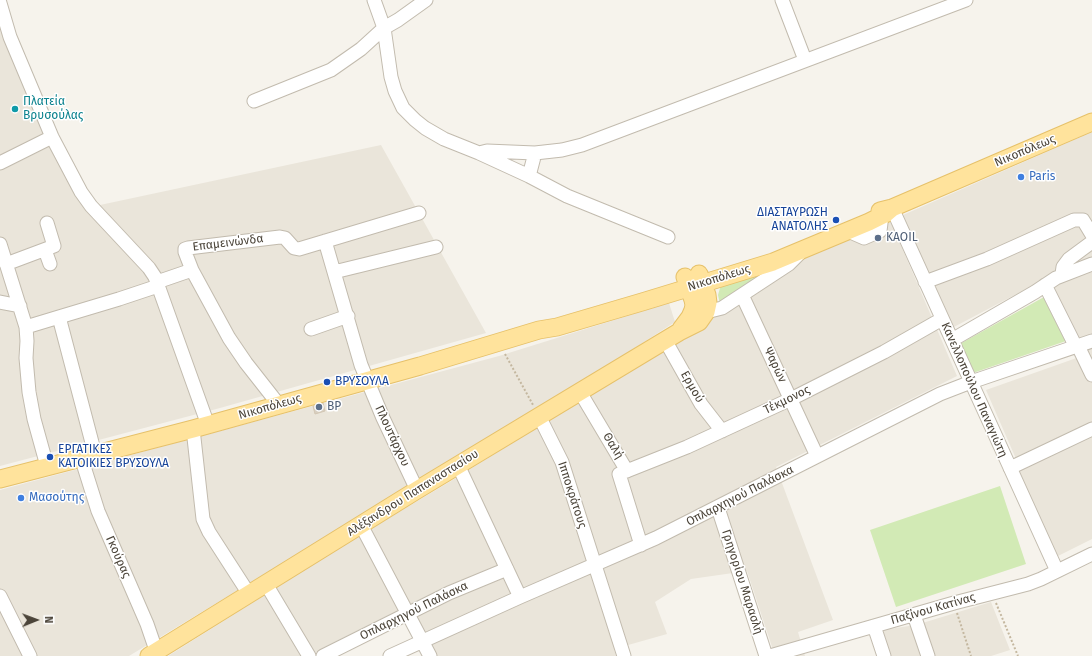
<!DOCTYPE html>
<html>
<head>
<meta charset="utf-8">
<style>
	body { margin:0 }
	#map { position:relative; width:1092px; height:656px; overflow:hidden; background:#f6f3ec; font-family:"Fira Sans",sans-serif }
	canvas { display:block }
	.north { position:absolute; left:16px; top:600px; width:40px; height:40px; -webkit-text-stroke:3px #fff; paint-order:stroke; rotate:89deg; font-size:11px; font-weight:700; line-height:16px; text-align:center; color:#4b4439 }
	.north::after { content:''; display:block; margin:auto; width:14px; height:18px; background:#4b4439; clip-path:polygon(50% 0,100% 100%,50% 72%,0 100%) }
</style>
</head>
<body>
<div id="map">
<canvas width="1092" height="656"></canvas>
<div class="north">N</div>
</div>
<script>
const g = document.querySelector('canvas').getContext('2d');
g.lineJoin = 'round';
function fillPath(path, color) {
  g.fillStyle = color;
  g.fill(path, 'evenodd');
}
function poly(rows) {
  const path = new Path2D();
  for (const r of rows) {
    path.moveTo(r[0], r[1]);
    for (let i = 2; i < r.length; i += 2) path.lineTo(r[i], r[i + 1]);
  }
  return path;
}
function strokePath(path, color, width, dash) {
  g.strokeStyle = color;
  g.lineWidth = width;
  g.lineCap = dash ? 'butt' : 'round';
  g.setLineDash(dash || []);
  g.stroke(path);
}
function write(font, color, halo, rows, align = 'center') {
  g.font = font + ' "Fira Sans",sans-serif';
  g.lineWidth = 3;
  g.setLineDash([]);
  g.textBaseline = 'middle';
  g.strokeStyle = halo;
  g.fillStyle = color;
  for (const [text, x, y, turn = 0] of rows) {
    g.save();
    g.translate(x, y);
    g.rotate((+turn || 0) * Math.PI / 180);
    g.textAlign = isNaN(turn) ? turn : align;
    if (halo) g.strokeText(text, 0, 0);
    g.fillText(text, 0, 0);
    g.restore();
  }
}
fillPath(poly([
	[0,18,86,208,381,145,486,333,220,408,0,466],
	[1092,132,1092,539,1058,556,1017,470,1020,468,986,390,1085,355,1047,278,952,328,903,215],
	[890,220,957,376,776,467,833,620,798,632,805,656,775,656,747,571,691,579,655,602,667,634,614,649,616,656,437,656,410,607,309,656,168,656,357,537,451,481,680,339,807,256],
	[669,303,675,322,582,382,129,656,0,656,0,490,499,356],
	[991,602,1010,650,991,656,890,656,882,630,916,625]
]), '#eae5da');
fillPath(poly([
	[779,268,720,304,718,295,720,288,722,286],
	[1044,297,1066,341,970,374,958,345],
	[1000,486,1026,564,896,607,870,530]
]), '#d2eab5');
const building = poly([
	[323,403,325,411,315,414,313,406,323,403]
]);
fillPath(building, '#d8cfc1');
strokePath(building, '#d3c7b4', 1);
const minor = poly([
	[374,0,384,28,391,77,395,91,403,108,415,120,425,128,444,139,479,153,529,176,567,196,668,237],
	[782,0,805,60],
	[0,3,10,37,52,137,81,192,91,206,149,268,155,277,208,425],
	[254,101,331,70,361,49,384,28,398,20,426,0],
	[479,153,487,151,535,153,562,150,582,145,966,0],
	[0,163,52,137],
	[529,176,535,153],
	[892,208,1057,571],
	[848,231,864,238,880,231,882,215],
	[325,241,361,365,383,418,417,490],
	[0,244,26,327,27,341,26,358,29,392,34,419,47,466],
	[45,250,50,264],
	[6,264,54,246,47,223],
	[192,270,229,338,246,363,279,405],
	[334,272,436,247],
	[1062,274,1063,267,1069,259,1092,242],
	[157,282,192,270,185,252,185,249,188,248,280,237,285,238,294,248,299,249,419,213],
	[925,282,987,259,1074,220,1083,220,1092,235],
	[1045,285,1076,347],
	[742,295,817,456],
	[0,302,20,306],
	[706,312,722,308,789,264,800,253],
	[59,317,119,299,158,286],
	[26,327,59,317,95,454],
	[311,329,348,316],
	[665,340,701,404,722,431],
	[952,340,1035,292,1056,278,1092,264],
	[1078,346,1092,375],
	[580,392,627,471],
	[539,416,562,462,624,656],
	[193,429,203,519,209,532,249,594],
	[81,457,98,511,147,624,158,656],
	[458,465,520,597],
	[1010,468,1092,429],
	[718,508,766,656],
	[361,525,430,656],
	[641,545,619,474,687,447,791,399,884,352,942,319],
	[266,584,309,656],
	[0,596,30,656],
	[914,615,928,656],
	[874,626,884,656],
	[323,656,449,593,507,569],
	[390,656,520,597,656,538,940,394,971,382,1092,341],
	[770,656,954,603,1028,584,1041,579,1092,554]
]);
const major = poly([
	[880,211,892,208,1092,122],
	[681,329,690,317,693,310,694,305,693,300,685,277],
	[0,479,193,429,420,366,539,330,557,327,642,302,773,262,869,222,885,214,892,208],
	[149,656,417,490,679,332,699,322,706,312,708,303,707,295,699,274]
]);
strokePath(minor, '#c2bbae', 15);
strokePath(major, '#e6c16a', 19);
strokePath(poly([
	[505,354,533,405],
	[996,603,1018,656],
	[957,613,971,656]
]), '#c4b79f', 2, [2, 2]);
strokePath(minor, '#fff', 13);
strokePath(major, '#ffe39c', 17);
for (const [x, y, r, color] of [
	[15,109,4,"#0f9aa8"],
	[1021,177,4,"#3f7fe0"],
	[836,220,4,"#1a4fb4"],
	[878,238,4,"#5c6f8a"],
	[327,382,4,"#1a4fb4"],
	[319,407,4,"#5c6f8a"],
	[50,457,4,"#1a4fb4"],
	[21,498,4,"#3f7fe0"]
]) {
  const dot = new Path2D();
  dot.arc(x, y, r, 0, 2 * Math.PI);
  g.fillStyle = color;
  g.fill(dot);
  strokePath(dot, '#fff', 1.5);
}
write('12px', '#0d838f', '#fff', [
	["Πλατεία",23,102],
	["Βρυσούλας",23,116]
], 'left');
write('12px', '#4b4439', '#fff', [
	["Νικοπόλεως",1025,151,-23],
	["Επαμεινώνδα",228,243,-7],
	["Νικοπόλεως",719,278,-17],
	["Ψαρών",775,365,65],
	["Ερμού",692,387,60],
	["Κανελλοπούλου Παναγιώτη",974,390,66],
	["Τέκμονος",787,400,-26],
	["Νικοπόλεως",270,407,-16],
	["Πλουτάρχου",392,436,65],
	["Θαλή",613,446,59],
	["Αλέξανδρου Παπαναστασίου",413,493,-32],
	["Ιπποκράτους",572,495,72],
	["Οπλαρχηγού Παλάσκα",740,496,-27],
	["Γκούρας",118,557,66],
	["Γρηγορίου Μαρασλή",742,582,72],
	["Παξίνου Κατίνας",933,609,-16],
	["Οπλαρχηγού Παλάσκα",414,611,-26]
]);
write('12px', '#366cbe', '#fff', [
	["Paris",1029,177],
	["Μασούτης",29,498]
], 'left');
write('12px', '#164399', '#fff', [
	["ΔΙΑΣΤΑΥΡΩΣΗ",828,213,"right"],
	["ΑΝΑΤΟΛΗΣ",828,227,"right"],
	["ΒΡΥΣΟΥΛΑ",335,382],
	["ΕΡΓΑΤΙΚΕΣ",58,450],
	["ΚΑΤΟΙΚΙΕΣ ΒΡΥΣΟΥΛΑ",58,464]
], 'left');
write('12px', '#4e5e75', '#fff', [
	["KAOIL",886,238],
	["BP",327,407]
], 'left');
</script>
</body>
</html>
